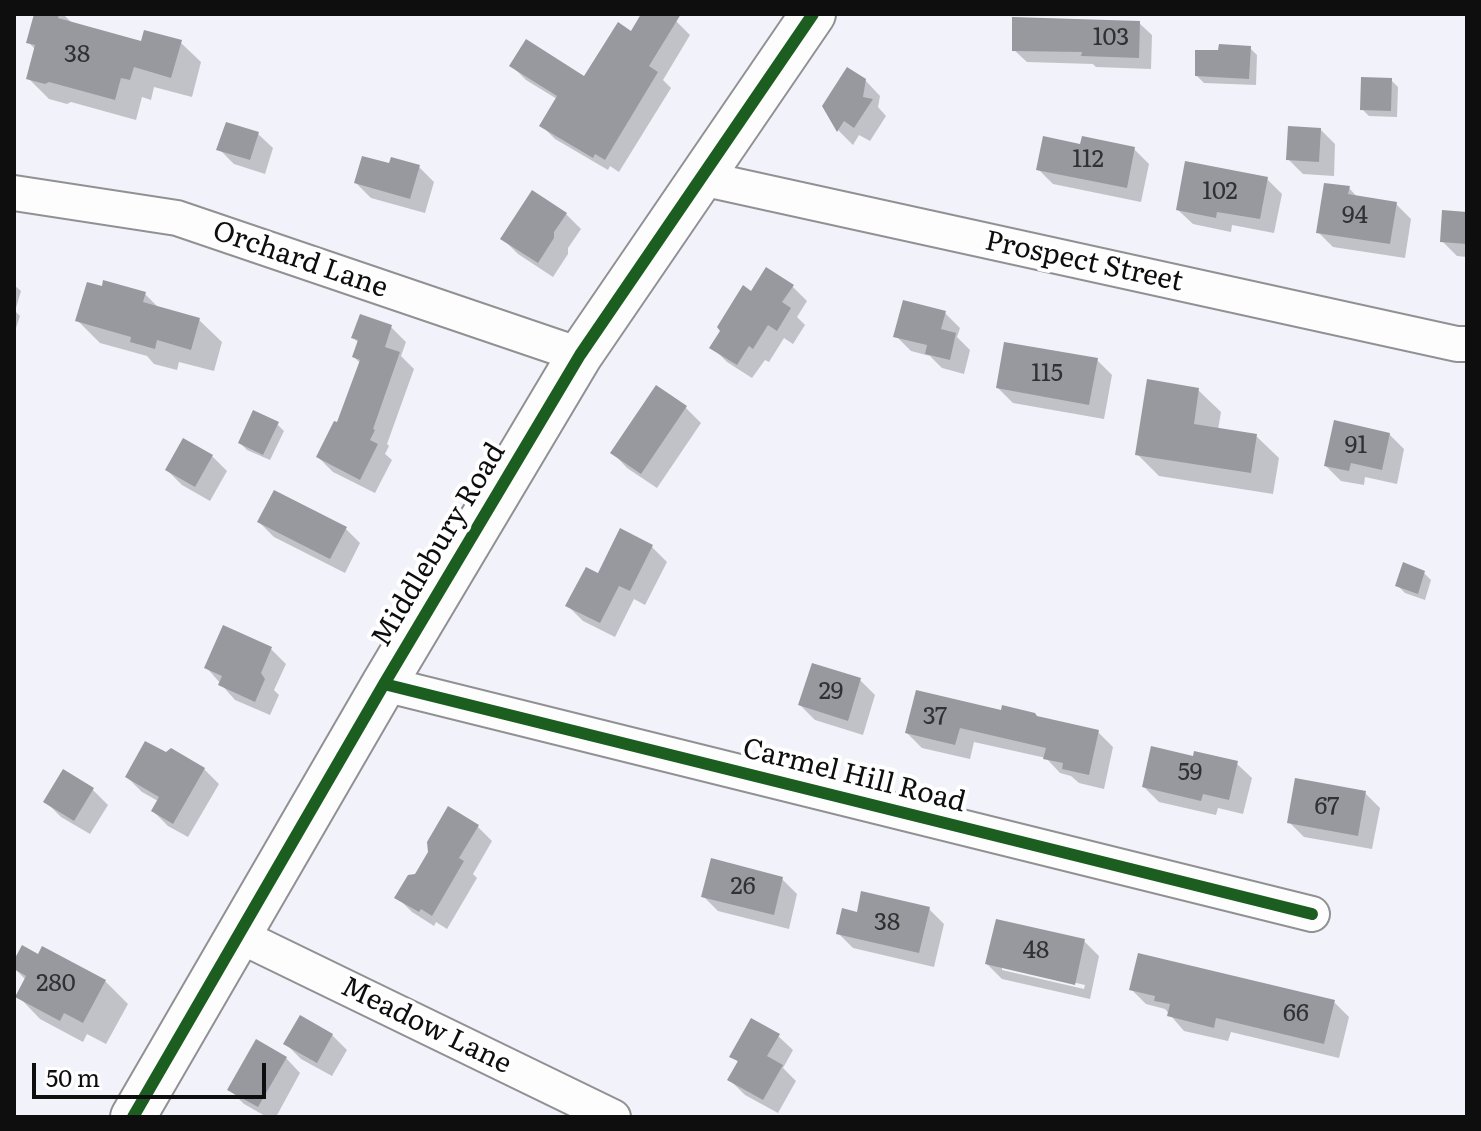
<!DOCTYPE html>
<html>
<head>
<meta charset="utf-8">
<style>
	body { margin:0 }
	#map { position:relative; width:1481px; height:1131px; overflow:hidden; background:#f2f2fa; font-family:Literata,serif }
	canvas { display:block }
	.frame { position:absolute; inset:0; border:16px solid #0e0e0e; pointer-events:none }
	.scale { position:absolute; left:32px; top:1063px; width:234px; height:36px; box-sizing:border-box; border:4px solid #0e0e0e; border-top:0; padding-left:10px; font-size:24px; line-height:28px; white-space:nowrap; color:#0e0e0e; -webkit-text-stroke:6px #fff; paint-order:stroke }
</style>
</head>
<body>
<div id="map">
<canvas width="1481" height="1131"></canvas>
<div class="frame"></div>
<div class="scale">50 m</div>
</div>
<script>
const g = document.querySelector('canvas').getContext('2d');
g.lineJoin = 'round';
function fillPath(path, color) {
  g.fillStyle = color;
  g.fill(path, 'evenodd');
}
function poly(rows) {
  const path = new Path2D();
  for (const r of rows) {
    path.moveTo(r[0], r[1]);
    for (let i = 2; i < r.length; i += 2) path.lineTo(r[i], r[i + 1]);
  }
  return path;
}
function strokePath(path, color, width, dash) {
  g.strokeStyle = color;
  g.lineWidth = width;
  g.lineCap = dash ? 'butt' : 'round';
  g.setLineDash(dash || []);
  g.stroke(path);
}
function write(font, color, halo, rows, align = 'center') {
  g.font = font + ' Literata,serif';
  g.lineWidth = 8;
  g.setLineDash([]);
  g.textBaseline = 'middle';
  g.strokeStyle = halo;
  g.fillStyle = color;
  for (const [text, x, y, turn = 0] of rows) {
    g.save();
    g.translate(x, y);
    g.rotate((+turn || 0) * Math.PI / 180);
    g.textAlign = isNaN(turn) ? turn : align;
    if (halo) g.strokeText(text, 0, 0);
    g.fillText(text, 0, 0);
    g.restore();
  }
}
fillPath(poly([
	[36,14,63,14,74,25,142,43,180,42,201,62,192,97,154,87,151,100,142,97,136,120,71,102,67,104,49,99,28,78,36,50,28,42],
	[644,14,664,14,676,21,690,35,663,80,671,88,619,172,610,166,608,170,555,139,542,126,557,99,526,80,512,66,585,79,632,33],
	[1139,23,1152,35,1151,69,1096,67,1093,64,1027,62,1014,50],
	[1250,48,1257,55,1256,85,1204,83,1197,76],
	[865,80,880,96,878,107,886,116,870,141,859,135,853,145,839,131,824,106],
	[1391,80,1398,87,1397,117,1369,116,1362,109],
	[1320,129,1335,144,1334,176,1303,174,1288,159],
	[258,134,273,148,265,174,234,164,219,149],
	[1082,147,1134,149,1149,164,1141,202,1053,184,1038,169],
	[419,167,434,182,425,213,371,198,356,183],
	[1267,179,1282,194,1274,233,1232,225,1231,232,1193,224,1178,210],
	[1349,188,1358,198,1396,204,1411,219,1405,258,1333,247,1318,232],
	[566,214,581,229,568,248,568,254,553,277,518,254,503,239],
	[1467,214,1467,257,1457,256,1442,241],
	[14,285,21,291,15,311,20,316,14,334],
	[792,286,807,301,797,317,805,325,793,344,784,338,769,362,765,360,752,378,727,362,712,347],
	[145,294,160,309,199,320,222,342,214,371,179,362,177,370,154,364,147,356,100,343,78,321],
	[945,313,960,328,957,337,970,350,964,374,942,368,930,356,911,351,896,336],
	[391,327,406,342,401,356,414,369,387,444,389,446,385,454,392,460,375,493,333,472,318,457,338,425,360,363,354,357,359,343,353,338],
	[1097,360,1112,375,1104,419,1013,403,998,388],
	[657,388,686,408,701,423,657,488,627,468,613,453],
	[1198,390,1221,412,1218,430,1256,436,1279,458,1273,494,1159,476,1137,454],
	[277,424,284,431,270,460,247,450,240,443],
	[1389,434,1404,449,1397,484,1365,477,1364,485,1341,481,1326,466],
	[212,456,227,471,210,501,182,485,167,470],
	[259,522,345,528,360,543,345,573,274,537],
	[621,531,652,547,667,562,645,605,634,599,615,637,583,621,568,606,599,575],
	[1424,573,1431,580,1425,600,1405,593,1398,586],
	[271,649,286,664,274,690,279,695,270,715,235,700,206,667],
	[860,680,875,695,863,735,815,720,800,705],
	[1037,718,1098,732,1113,747,1104,789,1079,783,1071,776,1060,773,1046,758,974,742,970,759,922,748,907,733],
	[1195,758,1236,763,1252,778,1243,814,1218,808,1216,815,1159,802,1144,787],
	[204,769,219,784,188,837,168,826,153,811,158,801,142,792,127,777],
	[64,772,93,790,108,805,90,834,61,817,46,802],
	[1365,793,1380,808,1372,849,1304,837,1289,822],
	[477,826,492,841,473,874,477,878,447,929,436,922,434,926,412,912,397,897],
	[782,879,797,894,789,929,718,911,703,896],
	[929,909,944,924,934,967,853,948,838,933,858,915],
	[1084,941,1099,956,1090,999,1002,979,987,964],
	[1002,966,1085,985,1084,989,1002,970],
	[43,948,105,981,128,1004,106,1044,87,1034,83,1042,40,1019,18,996,26,980,14,968,14,965,39,956],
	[1131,989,1334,1002,1349,1017,1339,1058,1231,1032,1228,1041,1184,1031,1165,1009,1146,1004],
	[332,1035,347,1050,332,1076,301,1059,286,1044],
	[778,1036,793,1050,783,1068,796,1081,778,1113,745,1095,730,1080,739,1063,732,1056],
	[286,1058,300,1073,276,1117,267,1117,244,1104,229,1089]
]), '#0003');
fillPath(poly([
	[34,14,59,14,58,18,141,41,144,30,182,40,171,78,134,67,130,80,121,78,115,100,49,82,45,84,26,79,35,45,26,43],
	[641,14,681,14,649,66,658,72,605,160,595,154,593,158,539,126,557,96,509,66,526,39,584,76,618,22,631,31],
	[1012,17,1140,21,1139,58,1081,56,1082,52,1012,51],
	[1219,44,1251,46,1249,79,1195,76,1195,50,1218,50],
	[847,67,866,79,863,97,873,99,854,128,844,121,837,132,822,106],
	[1361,77,1392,78,1391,111,1360,110],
	[226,122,259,132,250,160,216,150],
	[1288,126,1321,128,1319,162,1286,160],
	[1043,136,1080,144,1082,136,1135,147,1127,188,1036,170],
	[362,156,389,163,391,157,420,165,410,199,354,183],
	[1185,161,1268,177,1260,219,1217,212,1216,218,1176,210],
	[1324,183,1350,186,1348,194,1397,202,1390,244,1316,233],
	[532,190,567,213,554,232,554,238,538,263,500,239],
	[1442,210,1467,212,1467,244,1440,242],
	[766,267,794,285,782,302,791,308,777,331,768,325,753,349,749,346,737,365,709,348,720,331,717,327,743,285,751,291],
	[103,280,146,292,143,302,200,318,191,350,157,340,155,349,130,342,131,337,75,321,87,282,102,286],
	[903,300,946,311,941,329,956,333,950,360,925,354,927,345,893,337],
	[360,314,392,325,385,347,400,352,373,429,375,430,370,440,378,444,360,480,316,457,334,421,337,422,360,360,352,357,358,340,351,338],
	[1004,342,1098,358,1089,405,996,388],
	[1147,379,1199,388,1194,424,1257,434,1251,473,1135,455],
	[656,385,687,406,641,474,610,453],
	[253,410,279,422,263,455,238,443],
	[1334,420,1390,433,1382,470,1351,463,1349,471,1324,466],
	[183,438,213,455,195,487,165,470],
	[274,490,347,527,330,559,257,522],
	[620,528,653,545,630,591,619,586,600,623,565,606,586,567,598,573],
	[1403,562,1425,571,1418,594,1395,586],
	[223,625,272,647,261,673,265,679,255,702,218,685,222,676,204,668],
	[812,663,861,678,848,721,798,705],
	[916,690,1001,710,1002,705,1035,713,1037,716,1099,730,1089,775,1062,769,1063,763,1043,759,1046,748,960,728,955,745,905,733],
	[145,741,166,752,171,748,205,768,173,824,151,811,159,797,125,777],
	[1151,746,1193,756,1194,751,1238,761,1229,800,1203,794,1201,801,1142,787],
	[63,769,94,788,74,821,43,802],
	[1295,778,1366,791,1358,836,1287,823],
	[448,806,479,825,459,858,464,861,432,916,421,909,419,912,394,898,408,875,415,874,428,852,427,842],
	[711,858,783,877,774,915,701,897],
	[861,891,930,907,919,953,836,934,842,908,857,912],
	[996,919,1085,939,1075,985,985,964],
	[22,945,38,954,42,946,106,980,83,1023,64,1013,60,1021,15,997,26,976,14,969,14,960],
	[1138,953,1335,1000,1324,1044,1216,1018,1214,1028,1167,1016,1170,1004,1154,1001,1155,996,1129,990],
	[300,1015,333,1034,317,1063,283,1044],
	[751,1018,780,1034,767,1056,783,1065,763,1100,727,1080,738,1061,729,1057],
	[256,1039,287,1057,258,1107,227,1090]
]), '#98999e');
const minor = poly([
	[701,178,1457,344,1467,344],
	[14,193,177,218,580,355],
	[384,684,1312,914],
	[238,935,613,1117]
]);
const tertiary = poly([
	[133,1117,384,684,580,355,813,14]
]);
strokePath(minor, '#919194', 38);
strokePath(tertiary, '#919194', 48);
strokePath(minor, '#fdfdfe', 34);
strokePath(tertiary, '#fdfdfe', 44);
strokePath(poly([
	[384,684,1312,914],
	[133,1117,384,684,580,355,813,14]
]), '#1b5e20', 12);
write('24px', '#303132', null, [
	["103",1111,38],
	["38",77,55],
	["112",1088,160],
	["102",1220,192],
	["94",1355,216],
	["115",1047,374],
	["91",1356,446],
	["29",831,692],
	["37",935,717],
	["59",1190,773],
	["67",1327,807],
	["26",743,887],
	["38",887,923],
	["48",1036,951],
	["280",56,984],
	["66",1296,1014]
]);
write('28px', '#0e0e0e', '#fff', [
	["Orchard Lane",300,260,19],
	["Prospect Street",1084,262,12],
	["Middlebury Road",439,545,-59],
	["Carmel Hill Road",854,776,14],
	["Meadow Lane",426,1026,26]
]);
</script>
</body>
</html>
